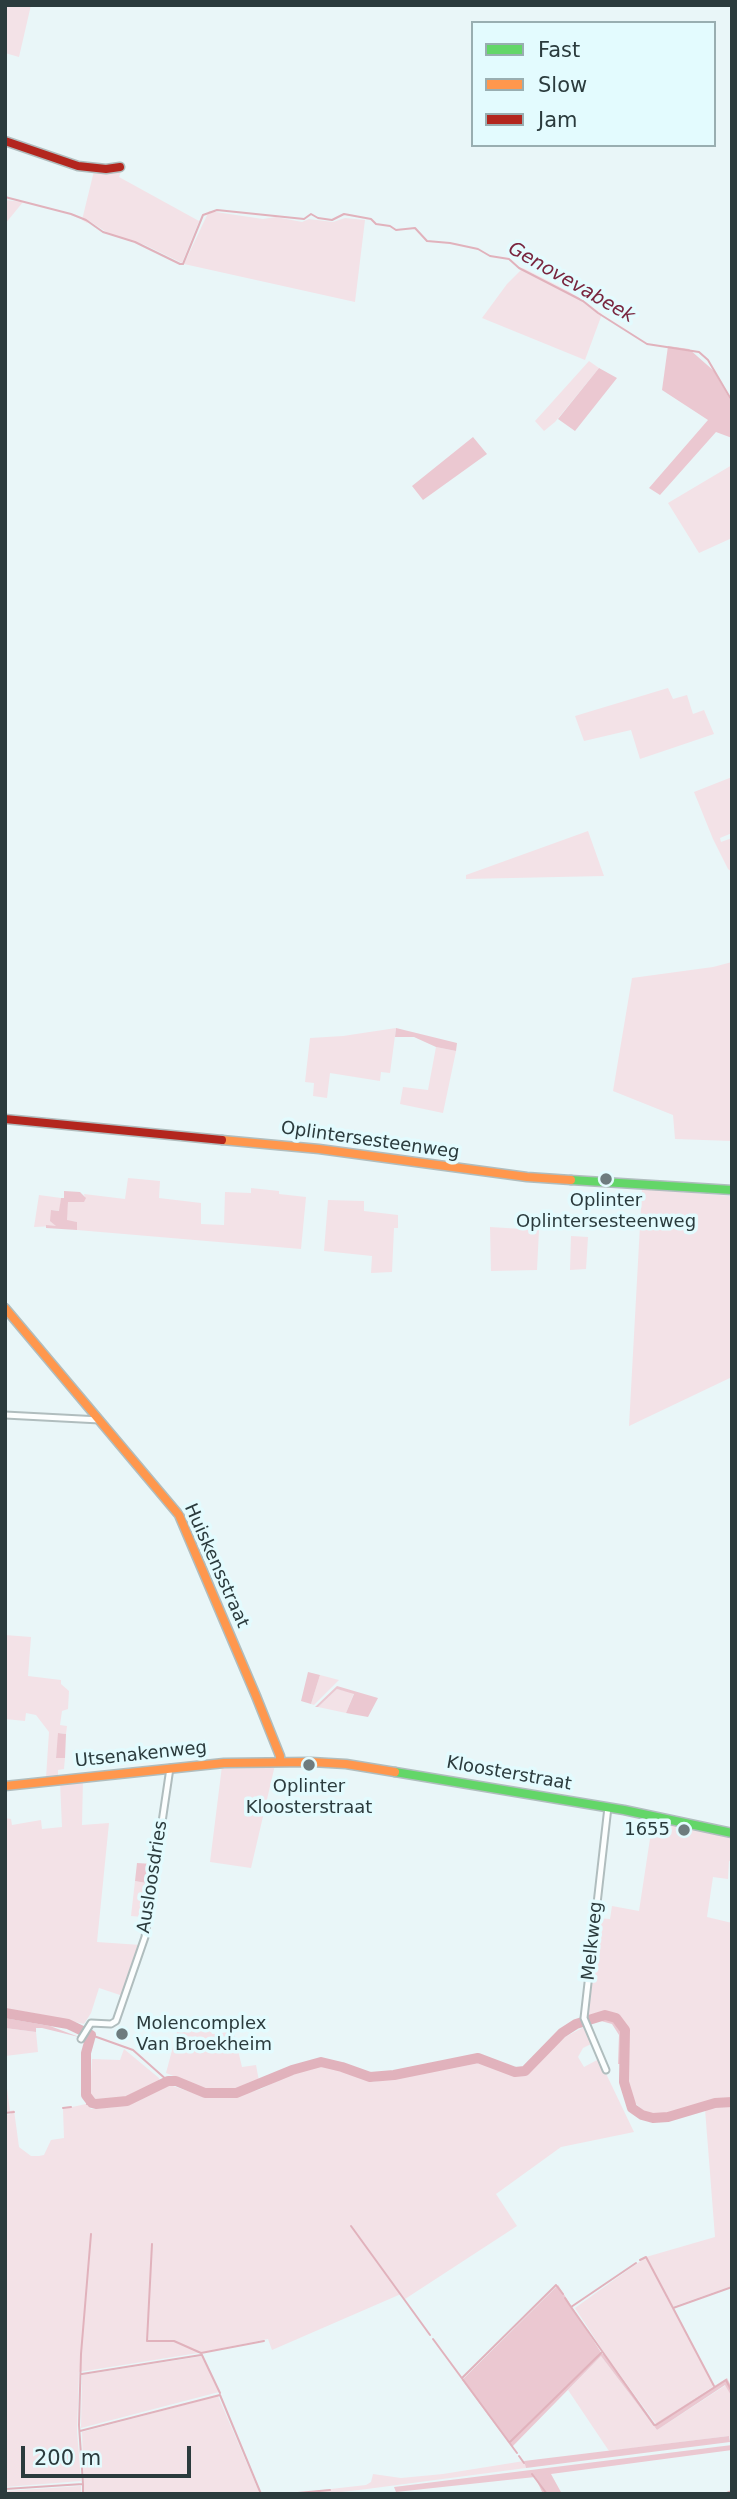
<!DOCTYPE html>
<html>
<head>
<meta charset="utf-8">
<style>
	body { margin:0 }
	#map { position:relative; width:737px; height:2499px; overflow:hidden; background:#e9f6f8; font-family:"DejaVu Sans",sans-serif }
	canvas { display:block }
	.frame { position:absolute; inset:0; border:7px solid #2b3b3d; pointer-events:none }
	.legend { position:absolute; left:471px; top:21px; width:245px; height:126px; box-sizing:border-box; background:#e3fbfe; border:2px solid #99aeb1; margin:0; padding:9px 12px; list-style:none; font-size:21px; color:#2b3b3d }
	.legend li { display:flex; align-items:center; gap:14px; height:35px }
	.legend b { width:35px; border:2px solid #99aeb1 }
	.scale { position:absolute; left:21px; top:2446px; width:170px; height:32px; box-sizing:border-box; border:4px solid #2b3b3d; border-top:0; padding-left:9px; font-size:21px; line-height:24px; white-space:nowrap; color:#2b3b3d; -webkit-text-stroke:5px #e3fbfe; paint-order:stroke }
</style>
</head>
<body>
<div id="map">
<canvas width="737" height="2499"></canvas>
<div class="frame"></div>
<ul class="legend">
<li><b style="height:9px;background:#63d668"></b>Fast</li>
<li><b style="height:9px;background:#ff974d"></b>Slow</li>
<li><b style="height:9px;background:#b3261e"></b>Jam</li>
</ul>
<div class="scale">200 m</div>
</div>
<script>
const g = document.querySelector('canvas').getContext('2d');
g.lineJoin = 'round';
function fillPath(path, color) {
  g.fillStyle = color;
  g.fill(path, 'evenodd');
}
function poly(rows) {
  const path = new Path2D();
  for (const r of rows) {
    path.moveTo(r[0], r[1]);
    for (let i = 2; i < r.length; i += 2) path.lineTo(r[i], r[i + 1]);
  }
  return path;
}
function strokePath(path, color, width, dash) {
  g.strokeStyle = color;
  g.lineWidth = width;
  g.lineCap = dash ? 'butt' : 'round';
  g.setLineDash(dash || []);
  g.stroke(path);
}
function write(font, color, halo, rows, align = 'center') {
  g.font = font + ' "DejaVu Sans",sans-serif';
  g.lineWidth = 7;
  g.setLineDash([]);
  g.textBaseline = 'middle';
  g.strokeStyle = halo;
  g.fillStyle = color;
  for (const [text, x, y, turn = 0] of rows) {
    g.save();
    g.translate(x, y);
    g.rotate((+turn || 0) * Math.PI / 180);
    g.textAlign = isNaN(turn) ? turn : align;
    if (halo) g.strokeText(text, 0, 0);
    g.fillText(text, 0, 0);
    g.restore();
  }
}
fillPath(poly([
	[5,5,31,5,19,57,5,53],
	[122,169,119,177,199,221,182,263,145,245,108,233,89,221,87,223,82,220,94,171],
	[5,200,23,202,5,224],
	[209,211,263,219,276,217,302,222,309,219,333,222,345,218,365,220,355,302,184,264],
	[523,268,572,293,602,314,585,360,482,318,507,284],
	[589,361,599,368,555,422,544,431,535,421],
	[732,465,732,538,699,553,668,503],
	[668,688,673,699,687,695,693,714,704,710,714,734,640,759,631,730,584,741,575,716],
	[732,777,732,833,720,838,721,842,732,838,732,872,728,869,713,839,694,792],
	[588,831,604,876,466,879,466,875],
	[732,962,732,1141,675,1139,673,1115,613,1091,632,978,713,967],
	[396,1028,390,1073,381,1072,380,1081,330,1073,327,1098,313,1096,314,1083,305,1082,310,1038,343,1036],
	[436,1047,456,1051,443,1113,400,1104,403,1087,428,1090],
	[128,1178,160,1181,159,1198,201,1203,201,1224,224,1225,225,1192,251,1193,251,1188,279,1191,279,1194,306,1197,301,1249,77,1230,77,1222,66,1221,68,1201,85,1198,84,1194,125,1199],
	[642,1189,732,1196,732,1377,629,1426],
	[39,1195,61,1198,60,1211,51,1210,56,1226,34,1227],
	[328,1200,364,1201,364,1211,398,1215,398,1228,394,1228,392,1272,371,1273,372,1256,324,1251],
	[490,1227,539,1230,537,1270,491,1271],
	[571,1236,588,1237,586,1269,570,1270],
	[5,1635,31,1637,28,1676,61,1680,61,1684,69,1691,68,1709,62,1711,60,1725,67,1726,66,1734,59,1733,56,1757,65,1758,64,1769,58,1770,58,1776,46,1778,49,1732,36,1715,26,1713,25,1721,5,1719],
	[320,1675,339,1680,314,1705,311,1704],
	[337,1689,354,1693,346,1713,318,1707],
	[275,1765,251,1868,210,1862,222,1766],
	[83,1779,82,1825,109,1823,97,1942,141,1945,123,1996,99,1988,91,2013,84,2024,33,2013,5,2009,5,1818,11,1819,12,1825,41,1820,42,1829,62,1827,60,1782],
	[653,1819,732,1836,732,1861,729,1861,728,1879,713,1877,707,1917,732,1923,732,2098,704,2102,663,2116,647,2114,632,2100,627,2079,628,2032,621,2019,607,2013,587,2017,597,1918,610,1919,612,1906,639,1911],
	[135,1881,146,1883,143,1917,131,1916],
	[584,2027,591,2044,583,2048,578,2057,584,2067,599,2059,634,2132,561,2147,496,2194,517,2226,405,2299,401,2294,272,2350,268,2339,198,2353,79,2372,77,2431,81,2481,5,2487,5,2115,11,2114,10,2112,5,2112,5,2073,10,2111,14,2110,19,2147,31,2156,39,2156,44,2155,51,2140,64,2138,63,2109,86,2104,91,2109,115,2107,131,2103,170,2085,208,2098,234,2097,261,2089,293,2073,321,2066,328,2066,373,2082,474,2063,489,2064,509,2074,522,2075,565,2037],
	[5,2028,36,2032,38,2052,5,2056],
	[178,2028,211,2031,212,2034,220,2034,233,2029,242,2067,256,2065,259,2081,227,2091,204,2088,166,2073],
	[124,2049,159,2078,160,2082,157,2086,116,2100,94,2100,90,2096,92,2059,120,2060],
	[732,2106,732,2286,672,2307,714,2386,656,2424,609,2360,575,2308,646,2257,715,2237,705,2109],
	[203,2356,219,2392,81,2428,82,2375],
	[601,2356,657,2430,726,2385,732,2397,732,2442,729,2436,609,2451,568,2390],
	[218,2396,260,2494,84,2494,82,2432],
	[524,2461,526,2468,367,2489,324,2494,287,2494,366,2485,371,2482,373,2474,401,2478,443,2474],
	[81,2486,81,2494,5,2494,5,2491]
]), '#f3e2e7');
fillPath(poly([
	[668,346,689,349,714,371,732,403,732,438,716,432,660,495,649,488,708,420,662,390],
	[599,368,617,378,575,431,558,419],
	[473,437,487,454,423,500,412,486],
	[396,1028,457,1043,456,1051,436,1047,414,1037,395,1037],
	[64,1191,80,1192,86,1198,84,1202,68,1202,67,1220,77,1222,77,1230,46,1228,46,1225,56,1226,50,1221,51,1210,59,1211,61,1198,64,1198],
	[308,1672,320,1675,311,1704,301,1701],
	[337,1686,378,1698,368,1717,346,1713,354,1694,337,1689,318,1707,315,1707],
	[58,1733,66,1734,65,1758,56,1758],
	[137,1863,153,1864,146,1918,143,1917,146,1883,135,1881],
	[606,2017,614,2020,622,2033,620,2064,618,2064,619,2035,612,2024,601,2021,601,2018],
	[5,2018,50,2026,79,2037,42,2028,36,2028,36,2032,5,2028],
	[558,2285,602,2354,604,2353,655,2424,727,2378,732,2388,732,2397,725,2385,657,2430,601,2356,512,2447,462,2380],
	[729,2436,730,2442,526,2468,524,2461],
	[732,2445,732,2450,551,2474,562,2494,543,2494,535,2477,396,2492,394,2487]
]), '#ebc8d1');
strokePath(poly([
	[5,197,71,214,86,220,103,232,135,242,180,264,183,264,203,215,217,210,304,219,311,214,318,218,332,220,344,214,371,219,376,224,390,226,396,230,415,228,427,241,450,243,478,249,490,256,509,259,519,268,583,301,598,313,647,344,699,352,708,360,732,401],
	[91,2035,133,2050,168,2081],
	[87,2104,92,2103],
	[63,2108,71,2107],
	[5,2113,14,2112],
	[351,2226,430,2335],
	[152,2244,147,2341,174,2341,201,2353,220,2393],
	[640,2260,646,2257,673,2308,732,2287],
	[565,2298,571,2307,636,2263],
	[571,2307,654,2425,656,2425,726,2380,732,2392],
	[673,2308,714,2386],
	[433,2339,517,2453],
	[201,2353,264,2341],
	[82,2374,201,2355],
	[462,2378,556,2285,563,2294],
	[80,2431,220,2395,261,2494],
	[510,2442,601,2353],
	[519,2456,524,2463],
	[532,2474,547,2494],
	[83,2484,79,2425,81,2354,91,2234],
	[5,2489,83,2484,83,2494],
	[287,2494,330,2490],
	[724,2494,732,2491]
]), '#e1b2bc', 2);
strokePath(poly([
	[5,2013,68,2024,91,2035,86,2053,86,2095,92,2103,96,2104,127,2101,168,2081,176,2081,205,2093,236,2093,292,2070,321,2062,342,2067,370,2077,394,2075,478,2058,515,2072,525,2071,562,2033,576,2024,605,2015,616,2018,625,2030,624,2082,632,2108,642,2115,653,2118,668,2117,715,2103,732,2102]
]), '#e1b2bc', 10);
const street = poly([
	[5,1415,100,1420],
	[81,2039,91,2023,111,2024,116,2021,145,1937,170,1768],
	[606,2070,584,2018,608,1807]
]);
const fast = poly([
	[571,1180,732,1190],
	[395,1772,624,1810,732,1833]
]);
const slow = poly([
	[222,1140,319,1149,527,1177,571,1180],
	[5,1308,179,1515,256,1696,280,1756,280,1762],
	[5,1786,224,1763,311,1762,346,1764,395,1772]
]);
const jam = poly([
	[5,141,78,166,106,169,120,167],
	[5,1119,222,1140]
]);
strokePath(street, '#b0bdbe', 9);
strokePath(fast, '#b0bdbe', 11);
strokePath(slow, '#b0bdbe', 11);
strokePath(jam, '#b0bdbe', 11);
strokePath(street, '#fcfefe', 5);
strokePath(fast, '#63d668', 8);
strokePath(slow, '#ff974d', 8);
strokePath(jam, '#b3261e', 8);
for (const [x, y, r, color] of [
	[606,1179,7,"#6e7c7e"],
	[309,1765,7,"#6e7c7e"],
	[684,1830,7,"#6e7c7e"],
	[122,2034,7,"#6e7c7e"]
]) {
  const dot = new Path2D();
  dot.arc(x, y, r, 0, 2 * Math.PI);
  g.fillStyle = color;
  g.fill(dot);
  strokePath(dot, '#e3fbfe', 2.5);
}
write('18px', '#2b3b3d', '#e3fbfe', [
	["Oplintersesteenweg",370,1141,8],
	["Huiskensstraat",216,1566,66],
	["Utsenakenweg",141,1755,-6],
	["Kloosterstraat",509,1774,10],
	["Ausloosdries",153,1877,-81],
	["Melkweg",593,1941,-84]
]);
write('18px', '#2b3b3d', '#e3fbfe', [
	["Oplinter",606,1201],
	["Oplintersesteenweg",606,1222],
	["Oplinter",309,1787],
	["Kloosterstraat",309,1808],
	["1655",670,1830,"right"],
	["Molencomplex",136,2024,"left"],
	["Van Broekheim",136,2045,"left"]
]);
write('italic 19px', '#79253e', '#e3fbfe', [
	["Genovevabeek",571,283,30]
]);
</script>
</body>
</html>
